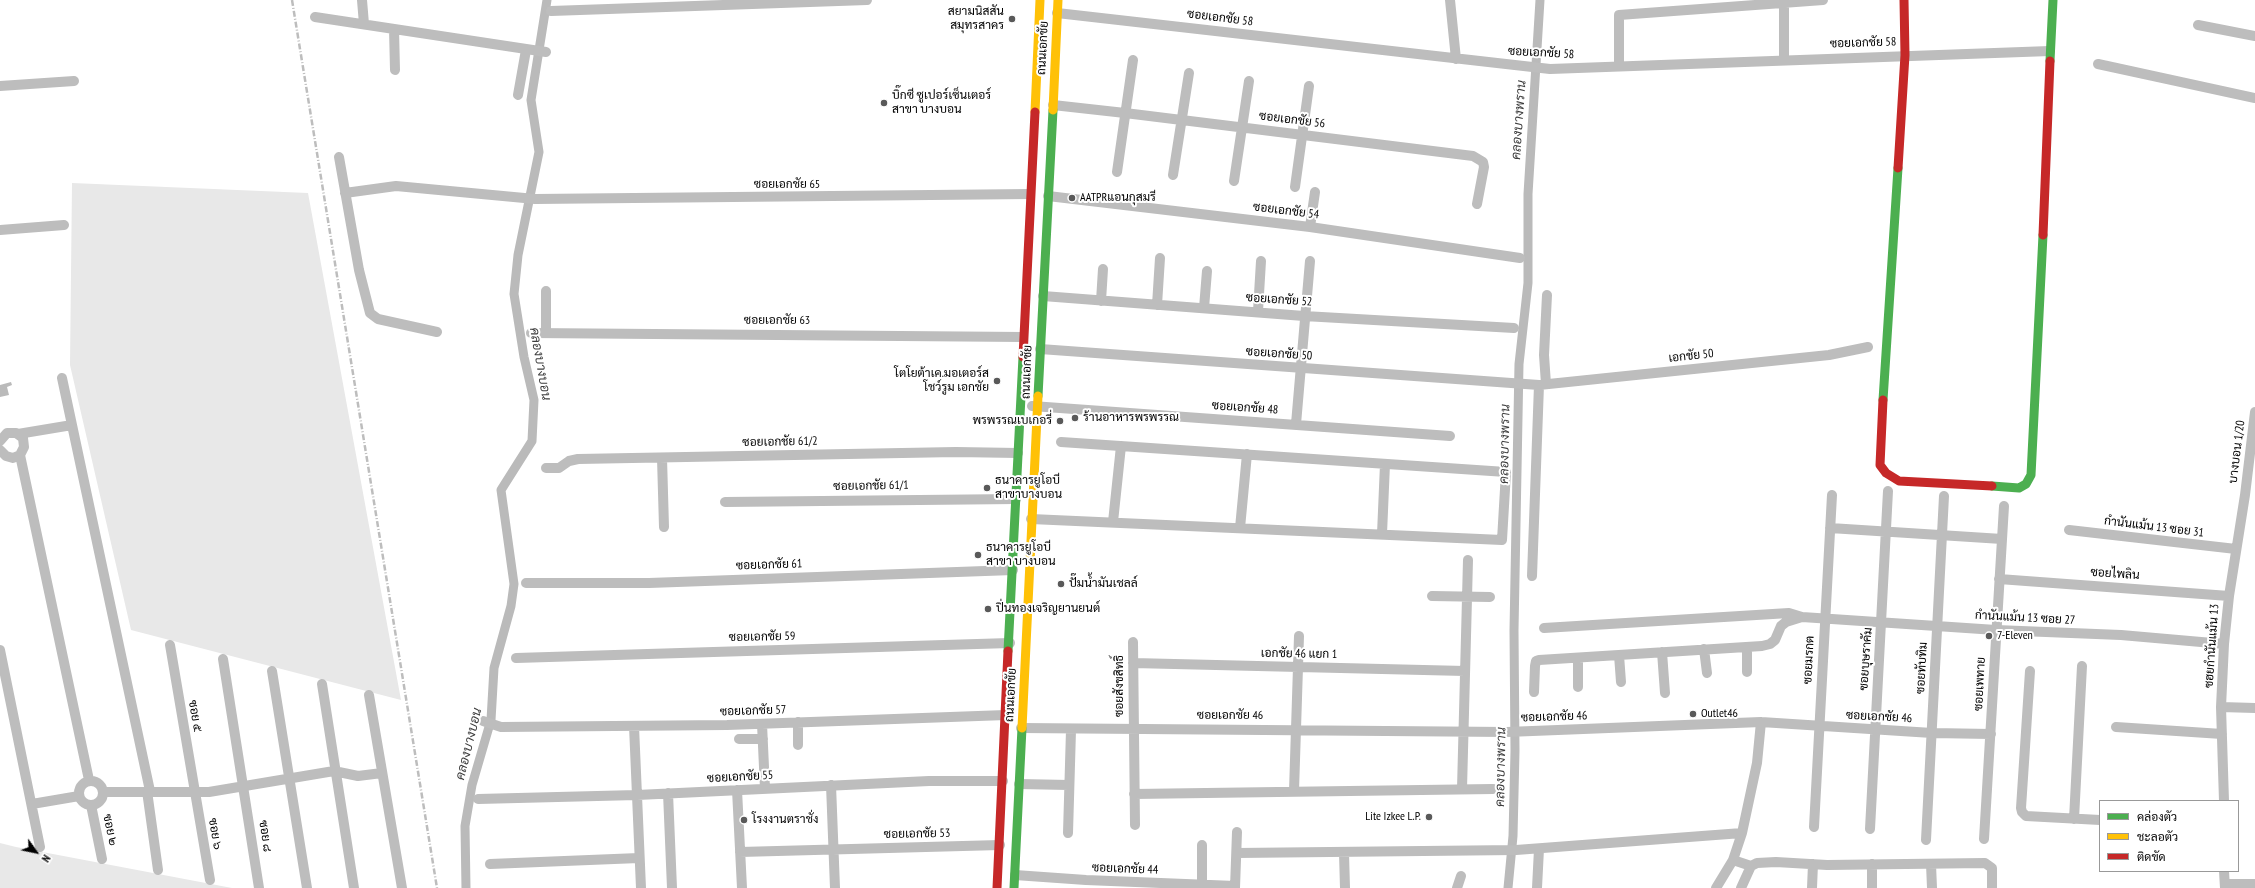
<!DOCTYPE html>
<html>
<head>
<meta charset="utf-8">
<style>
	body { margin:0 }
	#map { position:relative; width:2255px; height:888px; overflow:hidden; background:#fff; font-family:"PT Sans Narrow",Sarabun,sans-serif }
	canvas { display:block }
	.legend { position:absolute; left:2099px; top:800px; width:140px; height:72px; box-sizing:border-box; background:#fff; border:1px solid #999; margin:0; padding:5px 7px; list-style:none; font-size:12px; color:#000 }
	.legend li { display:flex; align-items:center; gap:8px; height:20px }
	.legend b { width:20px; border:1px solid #999 }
	.north { position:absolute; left:16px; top:832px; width:40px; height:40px; -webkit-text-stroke:3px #fff; paint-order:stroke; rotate:123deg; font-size:11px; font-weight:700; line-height:16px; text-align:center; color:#000 }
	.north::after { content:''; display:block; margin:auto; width:14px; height:18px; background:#000; clip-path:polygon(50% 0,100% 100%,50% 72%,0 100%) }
</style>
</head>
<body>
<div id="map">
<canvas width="2255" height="888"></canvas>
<ul class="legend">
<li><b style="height:5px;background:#4caf50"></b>คล่องตัว</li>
<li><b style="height:5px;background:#ffc107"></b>ชะลอตัว</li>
<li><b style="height:5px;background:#c62828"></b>ติดขัด</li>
</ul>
<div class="north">N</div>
</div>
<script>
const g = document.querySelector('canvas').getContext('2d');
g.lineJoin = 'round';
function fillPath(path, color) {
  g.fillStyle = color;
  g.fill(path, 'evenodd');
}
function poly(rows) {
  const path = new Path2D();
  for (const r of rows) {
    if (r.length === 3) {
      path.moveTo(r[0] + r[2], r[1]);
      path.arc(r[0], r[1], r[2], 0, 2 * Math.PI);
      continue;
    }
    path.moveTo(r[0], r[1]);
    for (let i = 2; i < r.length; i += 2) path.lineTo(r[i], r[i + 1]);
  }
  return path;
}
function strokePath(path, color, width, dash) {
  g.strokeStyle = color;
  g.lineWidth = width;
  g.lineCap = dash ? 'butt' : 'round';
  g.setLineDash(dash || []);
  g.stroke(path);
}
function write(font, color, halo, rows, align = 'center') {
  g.font = font + ' "PT Sans Narrow",Sarabun,sans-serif';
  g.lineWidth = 4;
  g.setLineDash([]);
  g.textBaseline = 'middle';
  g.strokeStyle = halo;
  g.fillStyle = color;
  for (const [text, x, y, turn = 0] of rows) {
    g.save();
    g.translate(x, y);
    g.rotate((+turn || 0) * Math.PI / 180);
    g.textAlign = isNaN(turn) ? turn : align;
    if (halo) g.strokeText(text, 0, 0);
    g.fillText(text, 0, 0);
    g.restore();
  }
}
fillPath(poly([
	[72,183,308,193,401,700,131,630,70,365],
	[0,843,16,847,232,888,0,888]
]), '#e8e8e8');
fillPath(poly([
	[11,382,12,385,7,387,9,395,0,397,0,385]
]), '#bababa');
strokePath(poly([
	[466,888,465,826,472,785,491,720,494,668,511,606,514,584,501,490,532,441,534,400,524,357,514,294,518,255,539,152,531,100,547,0],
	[1508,888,1513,836,1515,751,1514,630,1519,364,1528,283,1528,194,1540,0]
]), '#bababa', 9);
strokePath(poly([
	[362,0,364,24],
	[1450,0,1456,59],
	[1784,3,1784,60],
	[551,11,867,0],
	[1057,13,1550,69,2050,51],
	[315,17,546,52],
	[2198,25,2255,36],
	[394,29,395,70],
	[2098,64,2255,98],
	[1619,66,1619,15,1823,0],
	[0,86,74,81],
	[518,95,526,50],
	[1053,105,1125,113,1473,156,1483,162,1484,167,1477,204],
	[339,157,359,270,370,313,378,319,437,332],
	[1117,172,1133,60],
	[1173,175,1189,73],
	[1234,181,1249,81],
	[1295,187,1309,86],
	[345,193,396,186,535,199,1030,194],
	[1048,196,1310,227,1520,258],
	[1310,227,1315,192],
	[0,230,64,225],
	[1043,296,1304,316,1514,328],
	[1101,301,1103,269],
	[1157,305,1160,258],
	[1204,308,1207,271],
	[1258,311,1261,261],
	[531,333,1023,337],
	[546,333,546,291],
	[1040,349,1539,385,1829,355,1868,347],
	[62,378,150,791],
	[1546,384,1544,355,1547,295],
	[1032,406,1450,436],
	[1296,424,1310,261],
	[18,434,72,425],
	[0,441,7,433,16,433,23,438,24,447,20,455,13,458,6,456,0,450],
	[20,455,89,780],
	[662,458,664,527],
	[546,468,559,468,569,461,578,459,956,452,1018,453],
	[725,502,1016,499],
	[1031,519,1502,540,1506,472,1061,442],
	[1113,522,1121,446],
	[1240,528,1247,454],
	[1830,528,2002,539],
	[2069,530,2236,549],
	[1382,534,1385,464],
	[1532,576,1539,385],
	[1999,579,2229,596],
	[526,583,649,583,1013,570],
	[1432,596,1490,597],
	[1544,628,1789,613,1802,617],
	[1133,642,1135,825],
	[170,645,210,880],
	[1747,647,1747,672],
	[1704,649,1707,673],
	[0,650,40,847],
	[1662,652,1665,693],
	[1619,655,1621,682],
	[516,658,1010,643],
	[1578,658,1578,687],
	[223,659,259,888],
	[1133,663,1465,671],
	[272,671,307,888],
	[2030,671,2021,808,2022,812,2026,816,2100,820],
	[322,684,354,888],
	[1534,692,1535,666,1536,661,1539,660,1762,646,1770,644,1775,640,1781,626,1786,622,1802,617,1996,630,2121,635,2224,644],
	[369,695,402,888],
	[2221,707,2255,708],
	[483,721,501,727,727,725,1006,715],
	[798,722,798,745],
	[762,724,765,789],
	[634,726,641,888],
	[2116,727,2222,734],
	[1021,728,1507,732,1761,722,1932,733,1991,734],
	[739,739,763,739],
	[91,793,12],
	[1019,784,1069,785],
	[831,785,835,888],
	[1462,789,1468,560],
	[737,790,742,888],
	[147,791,158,870],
	[1294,791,1299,636],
	[103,792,209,792,334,771,358,776,382,773],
	[668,793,672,888],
	[1134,794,1493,789],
	[478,799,637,795,929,781,1003,781],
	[2224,801,2221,707,2224,644,2229,596,2245,495,2255,412],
	[32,804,79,796],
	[91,805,102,859],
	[2074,819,2082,666],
	[1814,827,1832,495],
	[1870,829,1888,491],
	[1068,833,1071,730],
	[1984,839,2004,506],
	[1926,840,1944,496],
	[740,852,1000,845],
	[1237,853,1516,850,1742,833],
	[1344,853,1345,888],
	[1733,860,1751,866],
	[490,864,639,858],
	[1872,864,1872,888],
	[1931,864,1932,888],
	[2224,871,2225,888],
	[1015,875,1086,880,1235,886],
	[2225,884,2255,884],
	[1202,885,1202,845],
	[1235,888,1237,832],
	[1457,888,1461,876],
	[1537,888,1539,849],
	[1716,888,1733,860,1742,833,1757,763,1761,722],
	[1741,888,1751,866,1757,863,1776,862,1827,865,1985,863,1992,868,1992,888],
	[1812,888,1813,864]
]), '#bdbdbd', 10);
strokePath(poly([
	[2050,61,2053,0],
	[1038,396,1053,110],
	[1883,400,1898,168],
	[1992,486,2019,488,2026,484,2031,475,2043,235],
	[1008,651,1023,357],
	[1014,888,1022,728]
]), '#4caf50', 9);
strokePath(poly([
	[1053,110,1058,0],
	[1035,112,1040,0],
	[1022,728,1038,396]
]), '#ffc107', 9);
strokePath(poly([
	[1898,168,1905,55,1904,0],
	[2043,235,2050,61],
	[1023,357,1035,112],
	[1883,400,1880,465,1886,473,1899,481,1992,486],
	[997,888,1008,651]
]), '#c62828', 9);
strokePath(poly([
	[292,0,437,888]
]), '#bdbdbd', 2.5, [6, 2, 1, 2]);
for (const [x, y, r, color] of [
	[1012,19,4,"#595959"],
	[884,103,4,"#595959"],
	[1072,198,4,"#595959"],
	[997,381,4,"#595959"],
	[1075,418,4,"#595959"],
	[1060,421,4,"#595959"],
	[987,488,4,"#595959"],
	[978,555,4,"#595959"],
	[1061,584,4,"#595959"],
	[988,609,4,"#595959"],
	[1989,636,4,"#595959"],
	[1693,714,4,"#595959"],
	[1429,817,4,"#595959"],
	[744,820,4,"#595959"]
]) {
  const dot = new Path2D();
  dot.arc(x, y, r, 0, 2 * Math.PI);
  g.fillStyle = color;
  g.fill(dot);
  strokePath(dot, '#fff', 1.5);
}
write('12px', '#000', '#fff', [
	["สยามนิสสัน",1004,12,"right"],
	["สมุทรสาคร",1004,26,"right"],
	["บิ๊กซี ซูเปอร์เซ็นเตอร์",892,96],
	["สาขา บางบอน",892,110],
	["AATPRแอนกุสมรี",1080,198],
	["โตโยต้าเค.มอเตอร์ส",989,374,"right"],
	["โชว์รูม เอกชัย",989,388,"right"],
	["ร้านอาหารพรพรรณ",1083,418],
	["พรพรรณเบเกอรี่",1052,421,"right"],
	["ธนาคารยูโอบี",995,481],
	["สาขาบางบอน",995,495],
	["ธนาคารยูโอบี",986,548],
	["สาขา บางบอน",986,562],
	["ปั๊มน้ำมันเชลล์",1069,584],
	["ปิ่นทองเจริญยานยนต์",996,609],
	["7-Eleven",1997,636],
	["Outlet46",1701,714],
	["Lite Izkee L.P.",1421,817,"right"],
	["โรงงานตราชั่ง",752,820]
], 'left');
write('12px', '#000', '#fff', [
	["ซอยเอกชัย 58",1220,18,7],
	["ซอยเอกชัย 58",1863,43,-2],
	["ถนนเอกชัย",1043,48,-87],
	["ซอยเอกชัย 58",1541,53,3],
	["ซอยเอกชัย 56",1292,120,7],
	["ซอยเอกชัย 65",787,185],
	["ซอยเอกชัย 54",1286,211,7],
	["ซอยเอกชัย 52",1279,300,4],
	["ซอยเอกชัย 63",777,321],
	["ซอยเอกชัย 50",1279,354,4],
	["เอกชัย 50",1691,356,-6],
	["ถนนเอกชัย",1027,372,-88],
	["ซอยเอกชัย 48",1245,408,4],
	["ซอยเอกชัย 61/2",780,442,-1],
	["บางบอน 1/20",2237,452,-83],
	["ซอยเอกชัย 61/1",871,486,-1],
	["กำนันแม้น 13 ซอย 31",2154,527,7],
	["ซอยเอกชัย 61",769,565,-2],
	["ซอยไพลิน",2115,574,4],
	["กำนันแม้น 13 ซอย 27",2025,618,3],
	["ซอยเอกชัย 59",762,637,-1],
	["ซฮยกำนันแม้น 13",2212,646,-86],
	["เอกชัย 46 แยก 1",1299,654,1],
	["ซอยบุษราคัม",1866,659,-86],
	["ซอยมรกต",1809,660,-87],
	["ซอยทับทิม",1922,668,-87],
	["ซอยเพทาย",1980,684,-87],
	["ซอยสังขสิทธิ์",1120,686,-90],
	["ถนนเอกชัย",1011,695,-87],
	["ซอยเอกชัย 57",753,711,-2],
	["ซอย ๕",195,716,80],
	["ซอยเอกชัย 46",1230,716],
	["ซอยเอกชัย 46",1554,717,-2],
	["ซอยเอกชัย 46",1879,717,3],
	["ซอยเอกชัย 55",740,777,-3],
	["ซอย ๒",110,830,78],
	["ซอย ๖",215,834,80],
	["ซอยเอกชัย 53",917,834,-1],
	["ซอย ๘",265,836,82],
	["ซอยเอกชัย 44",1125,869,2]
]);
write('italic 13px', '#3d3d3d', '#fff', [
	["คลองบางพราน",1519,120,-86],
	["คลองบางบอน",540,364,80],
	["คลองบางพราน",1505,444,-89],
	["คลองบางบอน",469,744,-76],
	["คลองบางพราน",1501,767,-89]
]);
</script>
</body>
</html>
